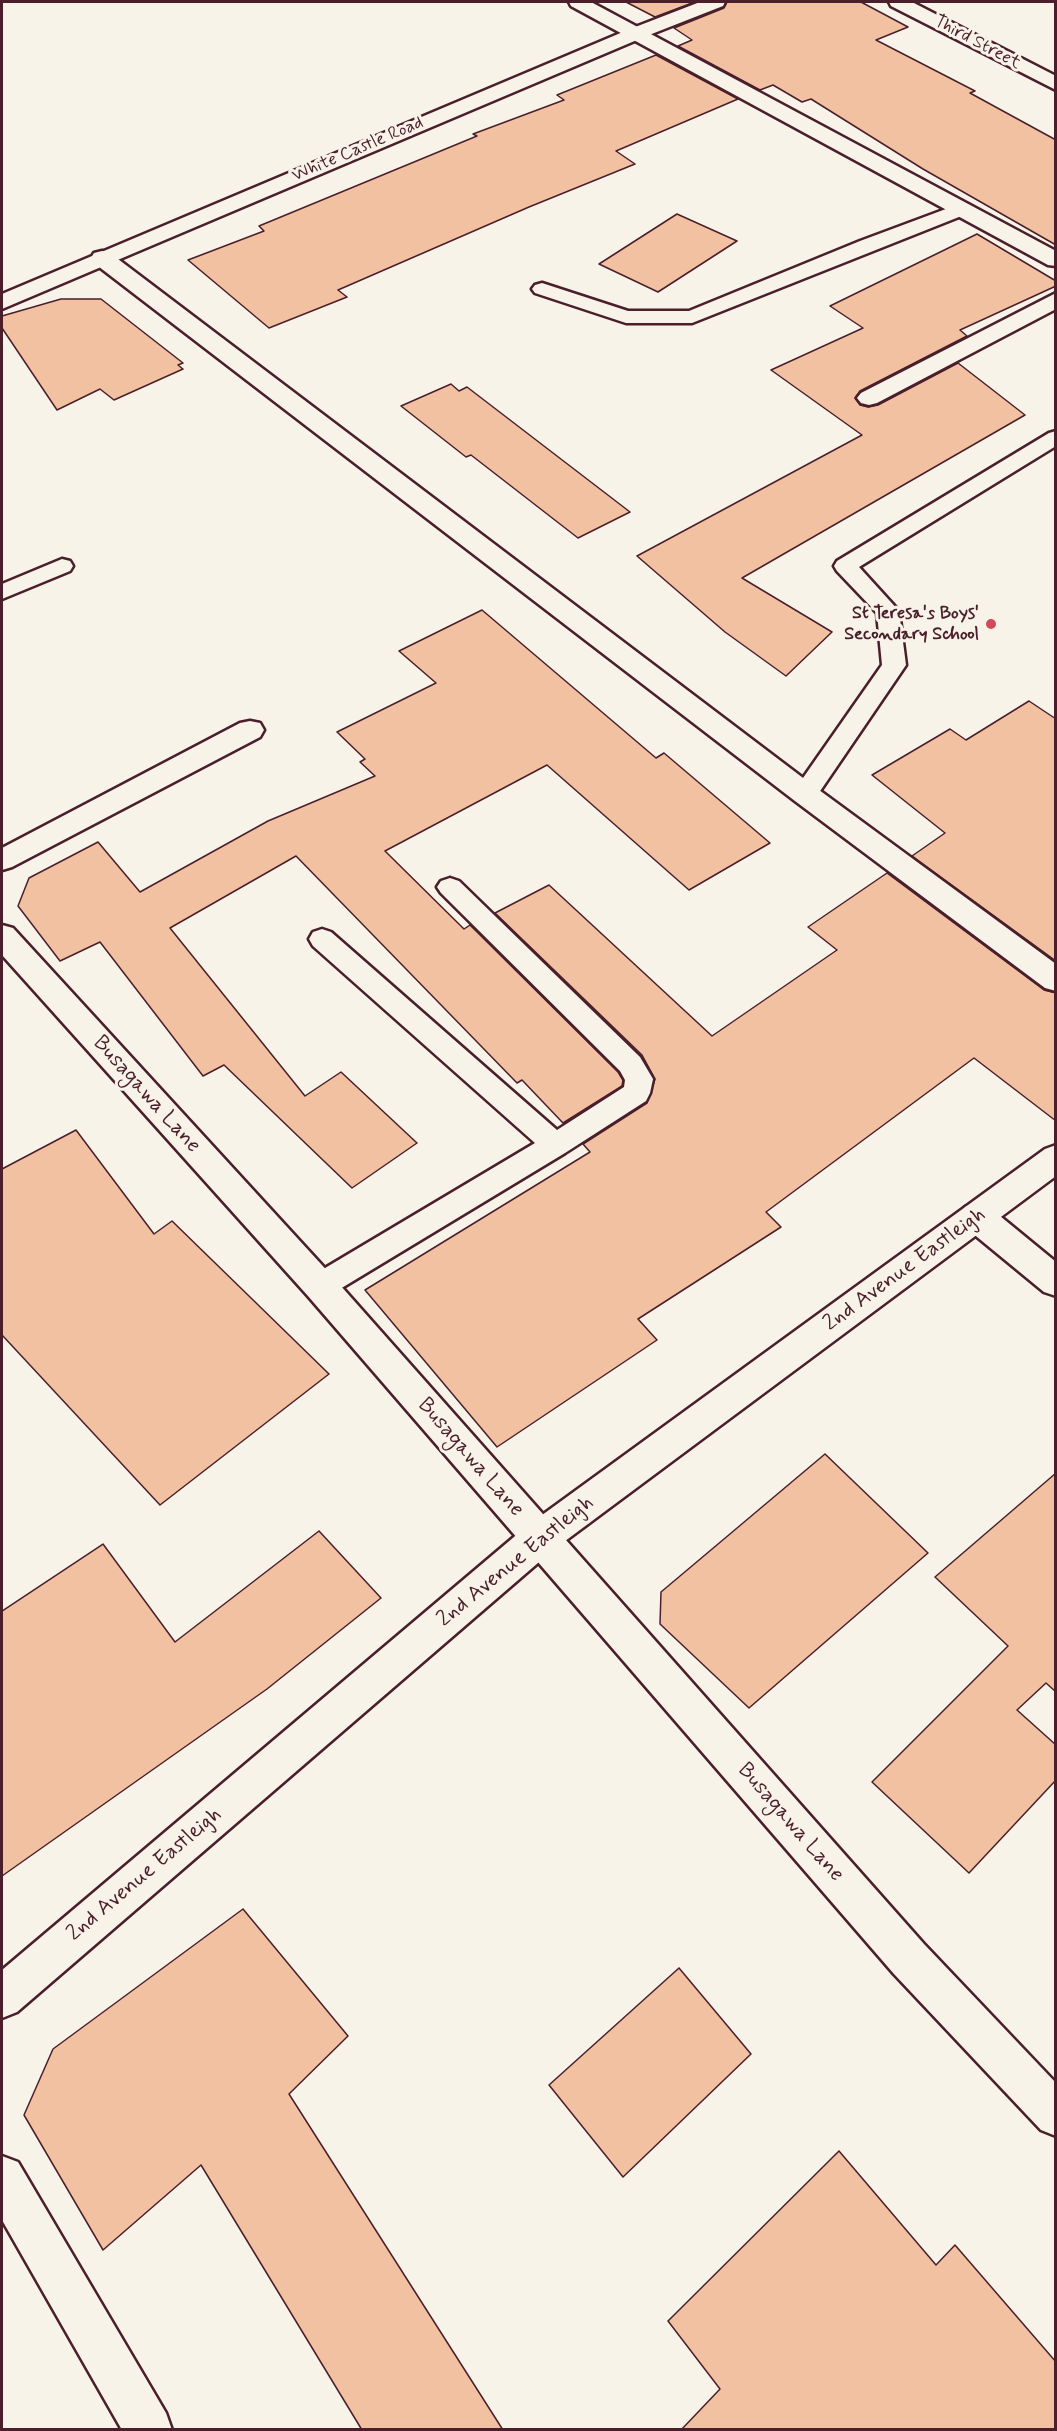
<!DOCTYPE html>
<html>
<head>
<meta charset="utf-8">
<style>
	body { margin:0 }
	#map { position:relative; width:1057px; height:2431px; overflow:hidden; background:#f7f3e8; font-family:Mynerve,sans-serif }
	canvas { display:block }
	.frame { position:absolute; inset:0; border:3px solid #4a1f2b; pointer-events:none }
</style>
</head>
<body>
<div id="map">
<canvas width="1057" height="2431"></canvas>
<div class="frame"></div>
</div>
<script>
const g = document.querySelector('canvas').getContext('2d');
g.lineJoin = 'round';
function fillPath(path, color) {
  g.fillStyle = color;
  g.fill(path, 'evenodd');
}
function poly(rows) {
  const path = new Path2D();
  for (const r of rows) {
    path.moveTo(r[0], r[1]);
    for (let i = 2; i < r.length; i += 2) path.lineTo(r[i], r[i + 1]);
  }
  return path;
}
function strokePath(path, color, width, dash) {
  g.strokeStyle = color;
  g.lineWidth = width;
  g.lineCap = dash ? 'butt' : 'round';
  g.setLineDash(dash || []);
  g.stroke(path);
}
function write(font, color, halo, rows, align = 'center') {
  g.font = font + ' Mynerve,sans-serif';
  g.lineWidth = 6;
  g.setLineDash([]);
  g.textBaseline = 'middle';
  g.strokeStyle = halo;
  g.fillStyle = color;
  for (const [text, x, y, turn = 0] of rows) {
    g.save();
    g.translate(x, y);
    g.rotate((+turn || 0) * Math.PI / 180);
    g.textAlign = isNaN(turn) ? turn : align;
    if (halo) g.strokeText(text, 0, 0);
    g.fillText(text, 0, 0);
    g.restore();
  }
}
const building = poly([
	[626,2,695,2,655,17,626,2],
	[727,2,861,2,908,27,876,40,975,91,970,93,1056,140,1056,245,923,169,811,99,802,102,773,85,760,90,678,46,692,40,674,28,724,8,727,2],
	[656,55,738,99,616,151,635,164,529,207,338,290,347,297,269,328,188,260,264,231,259,226,477,136,473,134,564,100,557,95,656,55],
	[677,214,737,241,658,292,599,264,677,214],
	[977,234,1056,281,1056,286,960,330,967,336,860,391,855,398,860,405,868,407,878,405,958,363,1025,415,742,578,832,632,786,676,725,632,637,556,862,435,771,370,863,328,830,306,977,234],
	[61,299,101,299,183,363,178,365,183,369,114,400,100,389,57,410,2,328,2,316,61,299],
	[451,384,459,391,467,387,630,512,578,538,471,455,466,457,401,406,451,384],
	[482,610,656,758,664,753,770,843,689,890,547,765,385,851,464,929,470,925,618,1072,623,1080,622,1086,563,1123,522,1080,517,1083,296,856,170,928,305,1096,341,1072,417,1143,352,1188,224,1065,203,1076,100,942,60,961,18,906,29,878,98,842,140,892,268,821,375,776,360,762,365,759,337,732,436,683,399,651,482,610],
	[1029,701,1056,719,1056,961,912,856,945,833,872,775,950,729,966,740,1029,701],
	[887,873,1044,990,1056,993,1056,1121,974,1058,766,1212,781,1227,638,1319,657,1340,497,1447,365,1290,590,1152,583,1144,647,1103,655,1079,642,1055,495,913,549,885,712,1036,837,950,808,927,887,873],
	[76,1130,154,1234,172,1221,329,1374,160,1505,2,1335,2,1169,76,1130],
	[825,1454,928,1553,749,1708,660,1624,661,1592,825,1454],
	[1056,1473,1056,1692,1046,1683,1017,1710,1056,1745,1056,1780,969,1873,872,1782,1008,1646,935,1577,1056,1473],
	[319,1531,381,1598,267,1689,2,1876,2,1611,103,1544,175,1642,319,1531],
	[243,1909,348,2036,289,2094,503,2430,362,2430,201,2165,103,2250,24,2115,53,2049,243,1909],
	[679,1968,751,2054,623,2177,549,2085,679,1968],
	[839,2151,936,2265,955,2245,1056,2362,1056,2430,681,2430,720,2389,668,2321,839,2151]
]);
fillPath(building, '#f2c1a2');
strokePath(building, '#4a1f2b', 1.5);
const service = poly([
	[962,203,969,205,971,209,969,213,692,323,626,323,535,293,532,289,535,285,542,283,628,311,689,311,860,241,962,203],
	[1056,431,1056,446,859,567,899,611,906,665,814,800,805,802,796,800,793,794,796,788,882,665,877,613,837,571,834,566,837,561,1049,433,1056,431],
	[62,559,70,561,73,566,70,571,2,599,2,584,62,559],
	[450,878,459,881,640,1057,653,1079,650,1093,646,1101,565,1153,330,1295,320,1298,310,1295,305,1286,310,1277,535,1143,313,946,309,939,313,932,322,929,331,932,557,1130,624,1087,625,1080,620,1071,441,893,437,887,441,881,450,878]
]);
const minor = poly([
	[569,2,591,2,1056,251,1056,266,1048,265,571,6,569,2],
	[889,2,912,2,1056,76,1056,90,891,6,889,2],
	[102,251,110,253,815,787,1056,964,1056,991,1045,988,795,801,94,263,91,258,94,253,102,251],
	[1056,293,1056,309,877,403,869,405,861,403,857,398,861,393,1056,293],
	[250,721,260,723,264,730,260,737,12,867,2,870,2,848,240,723,250,721],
	[2,925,13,928,332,1276,924,1944,1056,2083,1056,2136,1041,2130,894,1974,308,1296,2,955,2,925],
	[977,1203,989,1207,1056,1262,1056,1296,1044,1292,965,1227,960,1217,965,1207,977,1203],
	[2,2156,18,2162,166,2413,172,2430,122,2430,2,2220,2,2156]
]);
const tertiary = poly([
	[700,2,725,2,723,6,644,37,2,309,2,294,630,29,700,2],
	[1056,1145,1056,1176,553,1550,17,2012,2,2018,2,1970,527,1526,1045,1149,1056,1145]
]);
strokePath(service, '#4a1f2b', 5);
strokePath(minor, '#4a1f2b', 5);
strokePath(tertiary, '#4a1f2b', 5);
fillPath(service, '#f7f3e8');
fillPath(minor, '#f7f3e8');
fillPath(tertiary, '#f7f3e8');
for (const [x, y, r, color] of [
	[991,624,6,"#d1495b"]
]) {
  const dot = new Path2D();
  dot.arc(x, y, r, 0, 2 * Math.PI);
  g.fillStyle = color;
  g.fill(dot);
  strokePath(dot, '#f7f3e8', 2);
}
write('18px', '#4a1f2b', '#f7f3e8', [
	["Third Street",977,43,28],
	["White Castle Road",358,150,-23]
]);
write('bold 18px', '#4a1f2b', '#f7f3e8', [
	["St Teresa's Boys'",979,614],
	["Secondary School",979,635]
], 'right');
write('22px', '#4a1f2b', '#f7f3e8', [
	["Busagawa Lane",146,1095,48],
	["2nd Avenue Eastleigh",905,1270,-36],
	["Busagawa Lane",470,1458,49],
	["2nd Avenue Eastleigh",516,1562,-39],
	["Busagawa Lane",790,1823,49],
	["2nd Avenue Eastleigh",145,1875,-40]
]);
</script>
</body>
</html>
